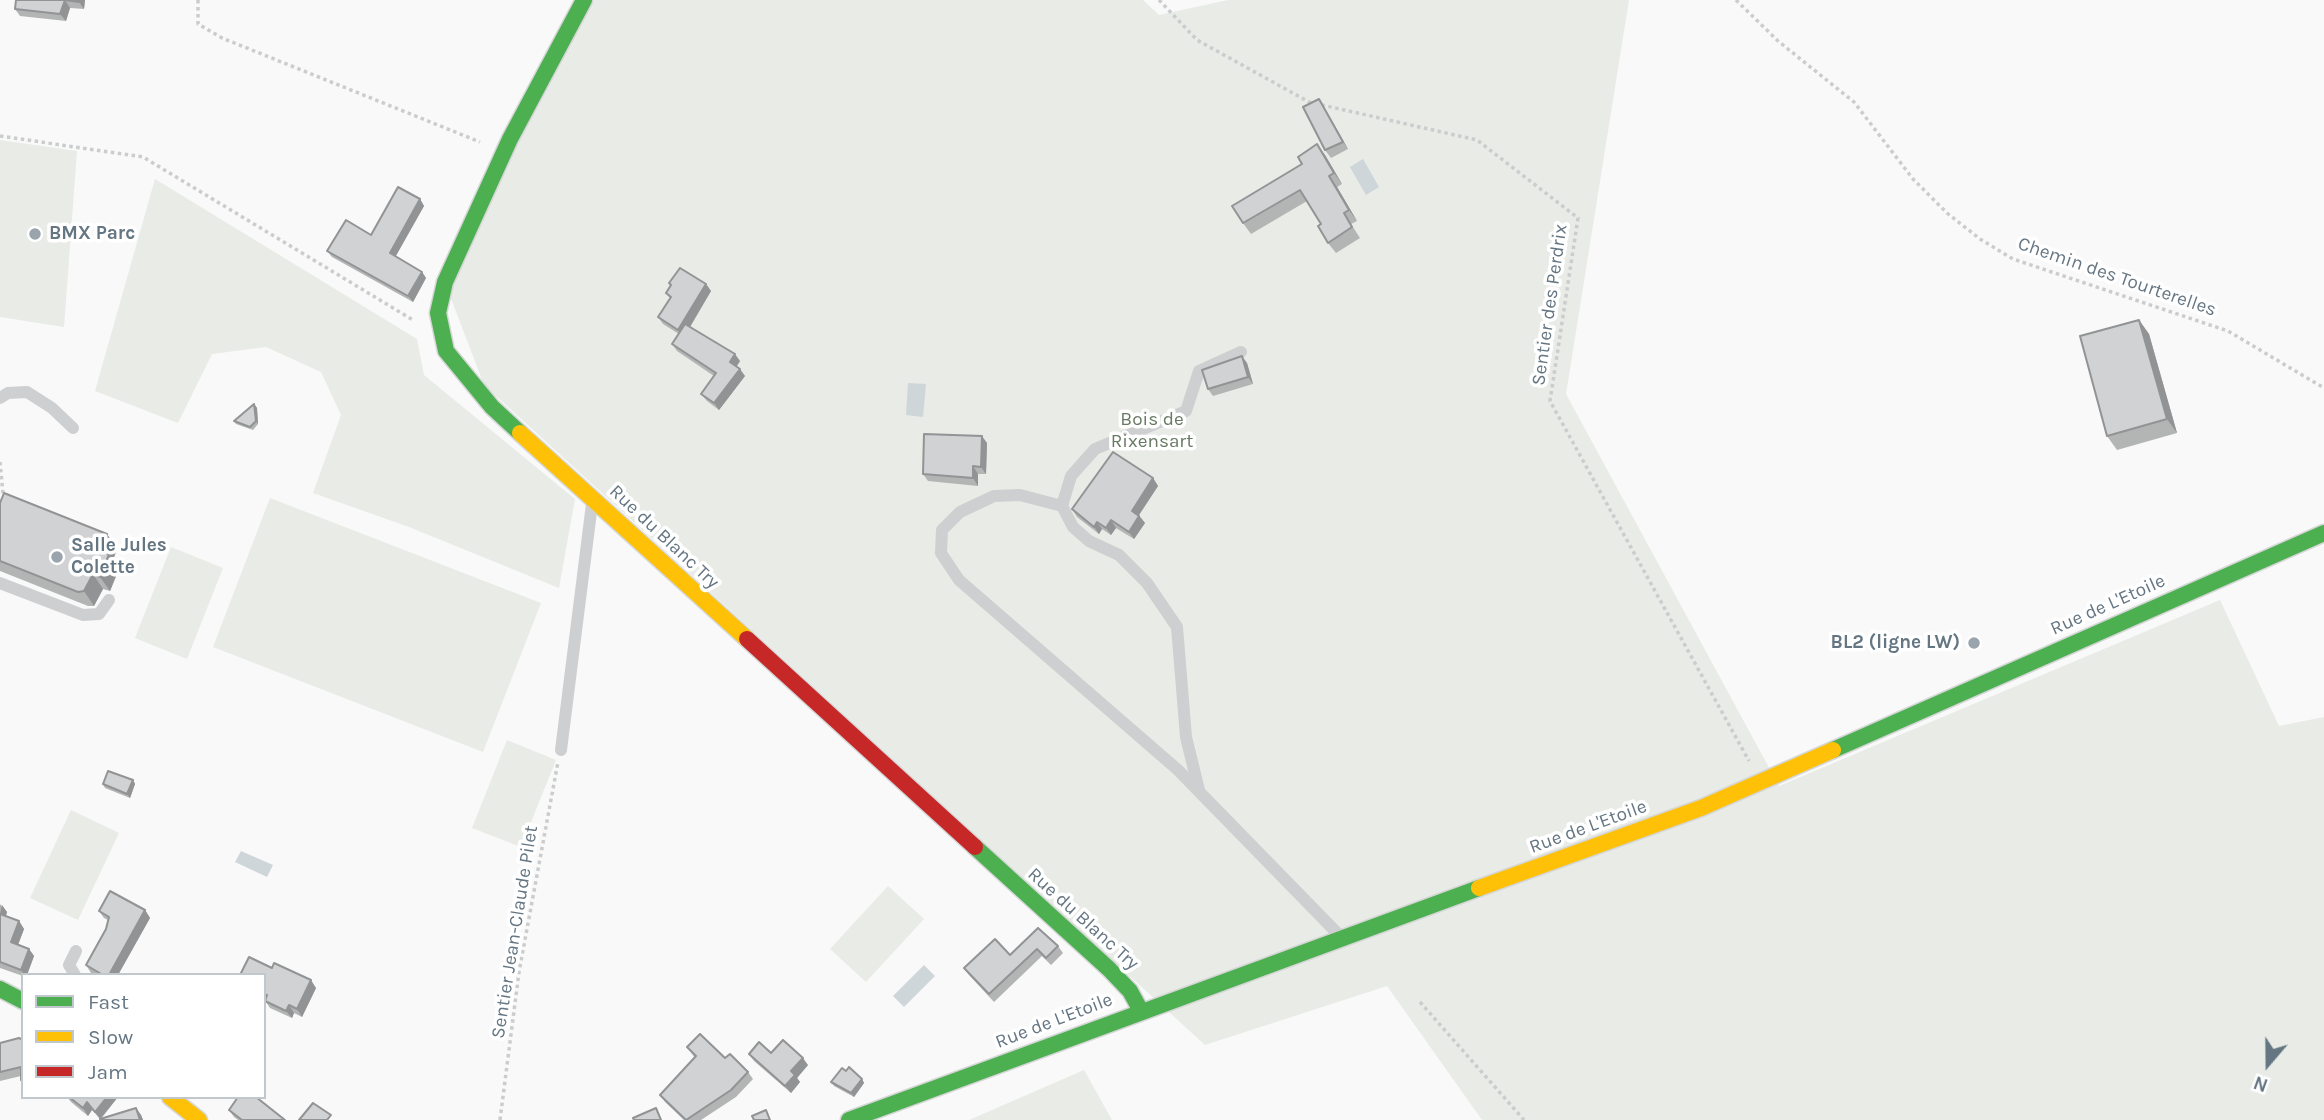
<!DOCTYPE html>
<html>
<head>
<meta charset="utf-8">
<style>
	body { margin:0 }
	#map { position:relative; width:2324px; height:1120px; overflow:hidden; background:#f9f9f9; font-family:Karla,sans-serif }
	canvas { display:block }
	.legend { position:absolute; left:21px; top:973px; width:245px; height:126px; box-sizing:border-box; background:#fff; border:2px solid #c1c8cd; margin:0; padding:9px 12px; list-style:none; font-size:21px; color:#657683 }
	.legend li { display:flex; align-items:center; gap:14px; height:35px }
	.legend b { width:35px; border:2px solid #c1c8cd }
	.north { position:absolute; left:2233px; top:1029px; width:70px; height:70px; -webkit-text-stroke:5px #fff; paint-order:stroke; rotate:200deg; font-size:19px; font-weight:700; line-height:28px; text-align:center; color:#657683 }
	.north::after { content:''; display:block; margin:auto; width:24px; height:32px; background:#657683; clip-path:polygon(50% 0,100% 100%,50% 72%,0 100%) }
</style>
</head>
<body>
<div id="map">
<canvas width="2324" height="1120"></canvas>
<ul class="legend">
<li><b style="height:9px;background:#4caf50"></b>Fast</li>
<li><b style="height:9px;background:#ffc107"></b>Slow</li>
<li><b style="height:9px;background:#c62828"></b>Jam</li>
</ul>
<div class="north">N</div>
</div>
<script>
const g = document.querySelector('canvas').getContext('2d');
g.lineJoin = 'round';
function fillPath(path, color) {
  g.fillStyle = color;
  g.fill(path, 'evenodd');
}
function poly(rows) {
  const path = new Path2D();
  for (const r of rows) {
    path.moveTo(r[0], r[1]);
    for (let i = 2; i < r.length; i += 2) path.lineTo(r[i], r[i + 1]);
  }
  return path;
}
function strokePath(path, color, width, dash) {
  g.strokeStyle = color;
  g.lineWidth = width;
  g.lineCap = dash ? 'butt' : 'round';
  g.setLineDash(dash || []);
  g.stroke(path);
}
function write(font, color, halo, rows, align = 'center') {
  g.font = font + ' Karla,sans-serif';
  g.lineWidth = 7;
  g.setLineDash([]);
  g.textBaseline = 'middle';
  g.strokeStyle = halo;
  g.fillStyle = color;
  for (const [text, x, y, turn = 0] of rows) {
    g.save();
    g.translate(x, y);
    g.rotate((+turn || 0) * Math.PI / 180);
    g.textAlign = isNaN(turn) ? turn : align;
    if (halo) g.strokeText(text, 0, 0);
    g.fillText(text, 0, 0);
    g.restore();
  }
}
fillPath(poly([
	[582,0,1143,0,1159,15,1228,0,1629,0,1566,394,1779,786,2220,600,2279,726,2324,717,2324,1120,1482,1120,1387,986,1205,1045,484,385,447,288],
	[0,140,77,151,64,327,0,317],
	[155,179,417,339,424,375,575,499,559,588,409,527,313,493,341,415,321,372,266,347,212,354,178,423,95,391],
	[270,498,541,603,483,752,213,647],
	[171,547,223,568,187,659,135,638],
	[507,740,556,760,521,847,472,828],
	[71,810,119,833,78,920,30,898],
	[888,886,924,919,866,982,830,949],
	[1084,1070,1112,1120,969,1120]
]), '#e8ebe6');
fillPath(poly([
	[1363,159,1379,187,1366,195,1350,167],
	[908,383,926,384,923,417,906,415],
	[241,851,273,865,267,877,235,862],
	[924,965,935,976,904,1007,893,996]
]), '#ced6d9');
const fast = poly([
	[520,433,492,407,446,351,438,313,445,282,510,139,584,0],
	[1833,750,2324,533],
	[975,847,1109,969,1130,991,1141,1011],
	[0,989,23,1001],
	[849,1120,1479,888]
]);
const slow = poly([
	[520,433,747,639],
	[1479,888,1701,808,1833,750],
	[170,1097,199,1120]
]);
const jam = poly([
	[747,639,975,847]
]);
strokePath(fast, '#d5d6d7', 19);
strokePath(slow, '#d5d6d7', 19);
strokePath(jam, '#d5d6d7', 19);
strokePath(poly([
	[198,0,198,24,222,38,480,142],
	[1159,0,1197,40,1309,102,1477,140,1578,218,1550,401,1749,761],
	[1736,0,1778,41,1854,102,1913,179,1947,213,1980,239,2013,259,2228,331,2324,388],
	[0,136,143,157,413,320],
	[0,462,3,494,7,495],
	[1420,1002,1524,1120],
	[500,1120,519,972,558,762]
]), '#cbcccd', 3.5, [3.5, 3.5]);
strokePath(poly([
	[1241,352,1199,371,1186,411,1095,449,1071,476,1062,506,1020,495,994,496,960,512,942,530,941,553,959,580,1178,770,1341,937],
	[0,398,8,393,27,392,52,408,73,428],
	[1062,506,1073,527,1089,541,1119,555,1147,583,1177,627,1186,737,1199,790],
	[0,583,83,615,99,614,109,600],
	[561,750,592,504],
	[75,975,69,965,76,951]
]), '#cecfd0', 12);
strokePath(fast, '#4caf50', 16);
strokePath(slow, '#ffc107', 16);
strokePath(jam, '#c62828', 16);
fillPath(poly([
	[16,0,85,0,84,9,70,8,66,21,20,16,15,9],
	[1324,107,1348,149,1331,158,1325,150],
	[1325,155,1342,184,1337,187,1357,221,1351,224,1360,238,1336,253,1328,243,1321,224,1307,201,1251,234,1243,223],
	[420,199,424,206,396,256,422,272,426,278,413,302,332,257,327,251,371,235],
	[706,284,711,291,690,327,740,361,736,367,745,376,719,410,707,401,701,394,714,376,677,351,672,344,679,334,663,324,658,317,670,298,666,293],
	[2139,320,2149,334,2177,433,2117,450,2107,436],
	[1247,363,1253,384,1213,396,1208,389],
	[254,404,257,408,258,424,253,430,236,424,234,421],
	[987,443,986,474,978,474,978,486,928,481,923,474],
	[1153,478,1158,486,1139,515,1145,523,1134,539,1116,528,1111,535,1102,529,1099,534,1077,517,1072,509],
	[0,503,107,534,117,549,113,560,119,569,110,591,103,589,94,606,88,606,0,571],
	[133,780,135,784,130,798,105,788,103,784],
	[0,904,7,912,6,916,19,921,24,929,18,945,29,949,34,956,27,975,23,975,23,976,0,968],
	[145,910,150,918,118,975,95,975,91,973,86,965,106,929,108,920,104,918,99,911],
	[1038,928,1058,946,1063,953,1051,965,1042,956,994,1002,969,975,964,968,1010,955],
	[264,975,316,988,302,1017,294,1013,292,1018,270,1008,264,999],
	[23,1040,23,1083,21,1080,21,1076,0,1081,0,1043],
	[687,1047,725,1058,748,1072,753,1079,736,1097,701,1120,684,1120,665,1102,660,1095,695,1058],
	[749,1054,808,1065,797,1078,800,1082,791,1093,754,1061],
	[862,1079,864,1083,854,1097,834,1086,831,1082],
	[67,1097,118,1097,101,1119,136,1108,141,1115,143,1120,101,1120,92,1110,88,1116,71,1102],
	[229,1110,285,1120,238,1120,234,1117]
]), '#b3b5b5');
fillPath(poly([
	[65,0,70,8,66,21,60,14],
	[79,0,85,0,84,9,79,2],
	[1319,99,1324,107,1348,149,1343,142],
	[1317,144,1325,155,1342,184,1334,173],
	[1329,176,1337,187,1357,221,1349,210],
	[420,199,424,206,394,259,390,253],
	[422,272,426,278,413,302,408,296],
	[706,284,711,291,684,337,678,330],
	[2139,320,2149,334,2177,433,2167,419],
	[735,354,740,361,735,369,730,362],
	[1242,356,1247,363,1253,384,1248,377],
	[740,369,745,376,719,410,714,403],
	[254,404,257,408,258,424,256,421],
	[982,436,987,443,986,474,981,467],
	[973,466,978,474,978,486,973,478],
	[1153,478,1158,486,1137,518,1132,511],
	[1139,516,1145,523,1134,539,1129,532],
	[1111,520,1116,528,1111,535,1106,528],
	[1097,522,1102,529,1099,534,1094,527],
	[107,534,117,549,113,560,119,569,110,591,100,577,101,551],
	[93,574,103,589,94,606,84,591],
	[133,780,135,784,130,798,127,794],
	[2,905,7,912,4,921,0,914],
	[145,910,150,918,118,975,109,975],
	[19,921,24,929,16,950,11,942],
	[29,949,34,956,27,975,24,975,21,970],
	[311,980,316,988,302,1017,297,1009],
	[289,1005,294,1013,292,1018,286,1011],
	[803,1058,808,1065,797,1078,800,1082,791,1093,785,1086,791,1071],
	[862,1079,864,1083,854,1097,851,1093],
	[107,1097,118,1097,100,1119,95,1112],
	[87,1102,92,1110,88,1116,83,1108],
	[136,1108,141,1115,143,1120,140,1120]
]), '#929394');
const building = poly([
	[16,0,79,0,79,2,65,0,60,14,15,9,16,0],
	[1319,99,1343,142,1325,150,1303,107,1319,99],
	[1317,144,1334,173,1329,176,1349,210,1344,213,1352,227,1328,243,1318,226,1321,224,1300,190,1243,223,1232,206,1302,164,1298,157,1317,144],
	[398,187,420,199,390,253,422,272,408,296,327,251,346,220,371,235,398,187],
	[680,268,706,284,678,330,658,317,671,297,666,293,671,285,669,283,680,268],
	[2139,320,2167,419,2107,436,2080,336,2139,320],
	[685,324,735,354,730,362,740,369,714,403,701,394,716,373,672,344,685,324],
	[1242,356,1248,377,1208,389,1202,370,1242,356],
	[254,404,256,421,250,427,234,421,254,404],
	[924,434,982,436,981,467,973,466,973,478,923,474,924,434],
	[1113,452,1153,478,1132,511,1139,516,1129,532,1111,520,1106,528,1097,522,1094,527,1072,509,1113,452],
	[4,493,107,534,101,551,109,554,100,577,93,574,84,591,78,592,0,561,0,503,4,493],
	[108,771,133,780,127,794,103,784,108,771],
	[110,891,145,910,109,975,103,975,86,965,106,929,109,917,99,911,110,891],
	[0,914,19,921,11,942,29,949,21,970,0,962,0,914],
	[1038,928,1058,946,1046,958,1037,949,989,994,964,968,995,939,1010,955,1038,928],
	[249,957,272,968,274,963,311,980,297,1009,289,1005,286,1011,265,1001,267,995,264,994,264,975,240,975,249,957],
	[700,1034,725,1058,730,1054,748,1072,731,1090,686,1120,660,1095,696,1056,687,1047,700,1034],
	[19,1038,23,1040,23,1081,21,1080,21,1067,0,1072,0,1043,19,1038],
	[783,1040,803,1058,791,1071,795,1075,785,1086,749,1054,759,1042,771,1053,783,1040],
	[849,1067,862,1079,851,1093,831,1082,842,1068,846,1071,849,1067],
	[69,1097,107,1097,95,1112,87,1102,83,1108,69,1097],
	[238,1097,256,1097,285,1120,242,1120,229,1110,238,1097],
	[313,1103,331,1115,327,1120,299,1120,313,1103],
	[136,1108,140,1120,101,1120,100,1119,136,1108],
	[656,1108,661,1120,634,1120,633,1118,656,1108],
	[766,1110,770,1120,754,1120,752,1116,766,1110]
]);
fillPath(building, '#d0d2d3');
strokePath(building, '#929394', 2);
for (const [x, y, r, color] of [
	[35,234,7,"#99a4ac"],
	[57,557,7,"#99a4ac"],
	[1974,643,7,"#99a4ac"]
]) {
  const dot = new Path2D();
  dot.arc(x, y, r, 0, 2 * Math.PI);
  g.fillStyle = color;
  g.fill(dot);
  strokePath(dot, '#fff', 2.5);
}
write('bold 19px', '#657683', '#fff', [
	["BMX Parc",49,234],
	["Salle Jules",71,546],
	["Colette",71,568],
	["BL2 (ligne LW)",1960,643,"right"]
], 'left');
write('19px', '#657683', '#fff', [
	["Chemin des Tourterelles",2117,277,19],
	["Sentier des Perdrix",1550,305,-82],
	["Rue du Blanc Try",664,537,43],
	["Rue de L'Etoile",2108,605,-24],
	["Rue de L'Etoile",1588,827,-20],
	["Rue du Blanc Try",1083,919,42],
	["Sentier Jean-Claude Pilet",515,932,-81],
	["Rue de L'Etoile",1054,1021,-21]
]);
write('19px', '#687a64', '#fff', [
	["Bois de",1152,420],
	["Rixensart",1152,442]
]);
</script>
</body>
</html>
